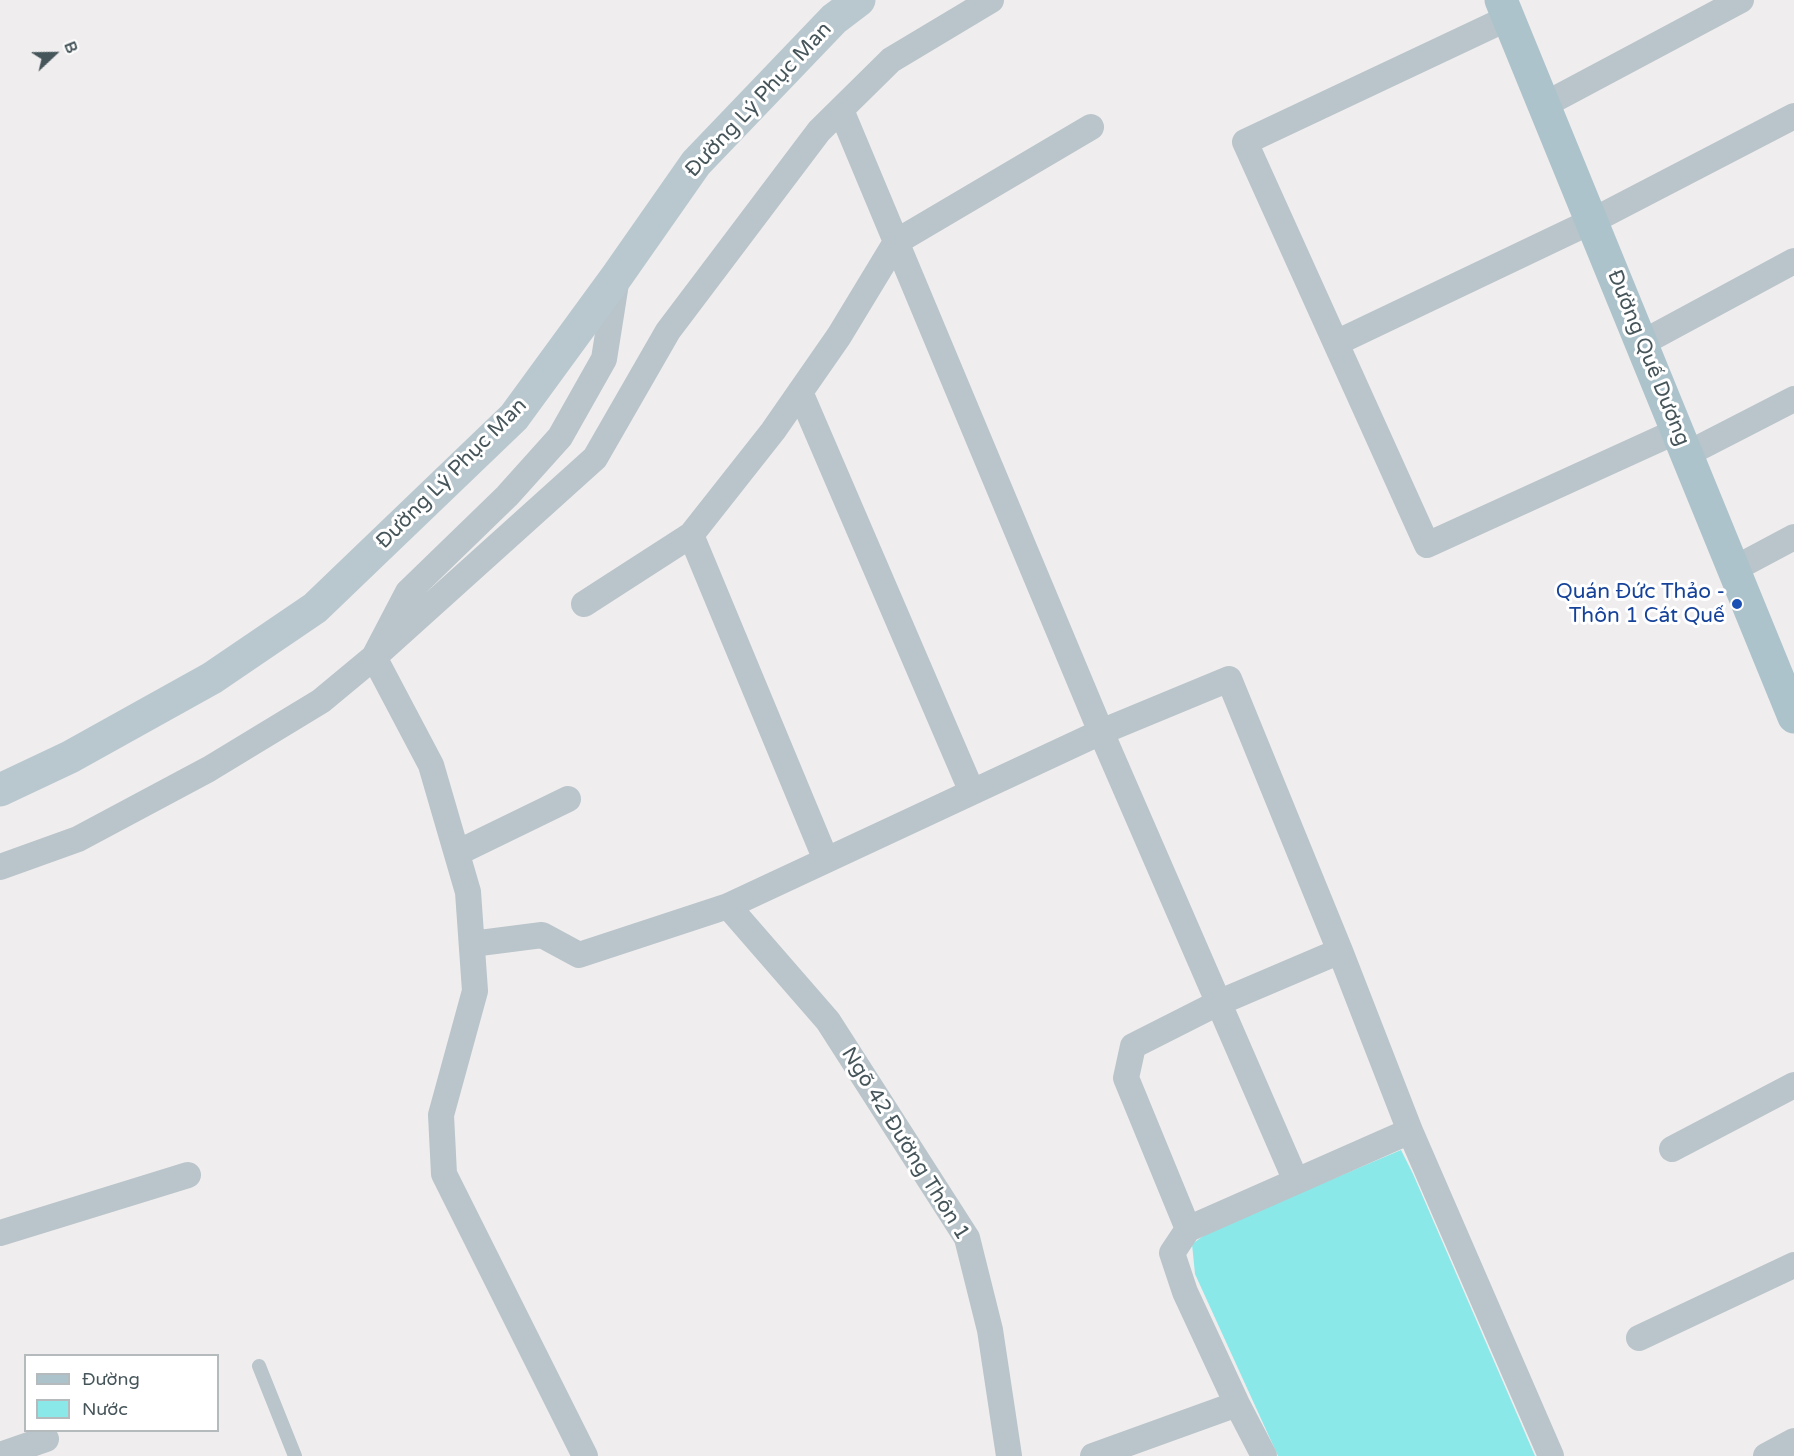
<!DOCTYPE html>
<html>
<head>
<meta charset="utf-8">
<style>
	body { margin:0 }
	#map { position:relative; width:1794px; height:1456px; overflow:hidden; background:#f0edee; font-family:"Varela Round",sans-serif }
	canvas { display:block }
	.legend { position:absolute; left:24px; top:1354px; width:195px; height:78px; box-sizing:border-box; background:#fff; border:2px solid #b5bbbd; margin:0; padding:8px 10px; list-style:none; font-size:18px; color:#46555a }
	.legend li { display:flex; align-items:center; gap:12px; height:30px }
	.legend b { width:30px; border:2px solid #b5bbbd }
	.north { position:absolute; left:24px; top:24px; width:60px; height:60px; -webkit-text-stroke:4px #fff; paint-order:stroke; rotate:68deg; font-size:16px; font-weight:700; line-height:24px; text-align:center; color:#46555a }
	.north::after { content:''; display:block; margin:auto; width:21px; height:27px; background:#46555a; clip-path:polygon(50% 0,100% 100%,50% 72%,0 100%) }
</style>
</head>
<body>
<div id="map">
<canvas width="1794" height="1456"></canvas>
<ul class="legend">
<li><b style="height:8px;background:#adc3cc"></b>Đường</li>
<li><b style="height:16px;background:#8ae8e9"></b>Nước</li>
</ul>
<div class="north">B</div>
</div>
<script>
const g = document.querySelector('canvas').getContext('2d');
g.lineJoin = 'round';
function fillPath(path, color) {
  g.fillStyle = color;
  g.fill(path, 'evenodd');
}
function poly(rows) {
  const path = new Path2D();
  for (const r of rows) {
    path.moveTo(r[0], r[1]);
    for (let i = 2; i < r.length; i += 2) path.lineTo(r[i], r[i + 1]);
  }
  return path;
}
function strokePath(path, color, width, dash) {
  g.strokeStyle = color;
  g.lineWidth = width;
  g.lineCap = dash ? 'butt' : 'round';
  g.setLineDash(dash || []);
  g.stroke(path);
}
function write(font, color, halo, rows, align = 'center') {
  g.font = font + ' "Varela Round",sans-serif';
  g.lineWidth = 6;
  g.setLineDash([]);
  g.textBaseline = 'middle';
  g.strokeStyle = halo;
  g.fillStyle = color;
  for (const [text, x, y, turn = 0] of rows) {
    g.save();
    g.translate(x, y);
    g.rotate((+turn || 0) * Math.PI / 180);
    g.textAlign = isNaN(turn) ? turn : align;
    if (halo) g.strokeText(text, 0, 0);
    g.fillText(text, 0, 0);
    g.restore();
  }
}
fillPath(poly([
	[1401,1150,1413,1174,1535,1456,1278,1456,1195,1274,1192,1244,1212,1230]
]), '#8ae8e9');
strokePath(poly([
	[259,1366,295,1456]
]), '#b9c5ca', 14);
strokePath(poly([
	[1508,18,1245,142,1427,545,1677,431],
	[1544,105,1741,0],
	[841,110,1101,732,1296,1181],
	[1336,343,1592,221,1794,116],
	[1642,343,1794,261],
	[800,392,972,792],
	[1687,454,1794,399],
	[691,535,826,860],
	[1734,569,1794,537],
	[584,604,691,535,773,431,839,336,896,242,1091,127],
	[457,853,568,799],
	[0,867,78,839,209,769,321,701,374,657,595,458,668,331,819,131,891,60,991,0],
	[728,906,828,1021,967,1238,990,1330,1009,1456],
	[472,944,542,935,579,955,728,906,1101,732,1229,679,1340,951,1410,1131,1551,1456],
	[1672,1149,1794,1085],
	[1188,1229,1126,1078,1133,1046,1218,1003,1340,951],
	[0,1233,188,1175],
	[1639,1338,1794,1265],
	[0,1455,46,1439],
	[585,1456,444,1174,441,1115,475,991,468,892,431,765,374,657,408,592,507,496,560,437,604,359,617,277],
	[1093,1456,1237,1404],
	[1264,1456,1237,1404,1185,1292,1172,1253,1188,1229,1410,1131],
	[1766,1456,1794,1441]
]), '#b9c5ca', 26);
strokePath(poly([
	[0,790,70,757,212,678,315,608,514,417,617,276,696,163,834,19,859,0]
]), '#b9c8cf', 33);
strokePath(poly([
	[1501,0,1794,717]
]), '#adc3cc', 33);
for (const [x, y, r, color] of [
	[1737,604,6,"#1a4fb4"]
]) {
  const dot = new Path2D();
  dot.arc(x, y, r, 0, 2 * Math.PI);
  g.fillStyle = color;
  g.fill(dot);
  strokePath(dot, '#fff', 2);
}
write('21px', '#46555a', '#fff', [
	["Đường Lý Phục Man",759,100,-47],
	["Đường Quế Dương",1648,358,68],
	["Đường Lý Phục Man",452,474,-45],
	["Ngõ 42 Đường Thôn 1",905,1144,58]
]);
write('21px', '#164399', '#fff', [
	["Quán Đức Thảo -",1725,592],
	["Thôn 1 Cát Quế",1725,616]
], 'right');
</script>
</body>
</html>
